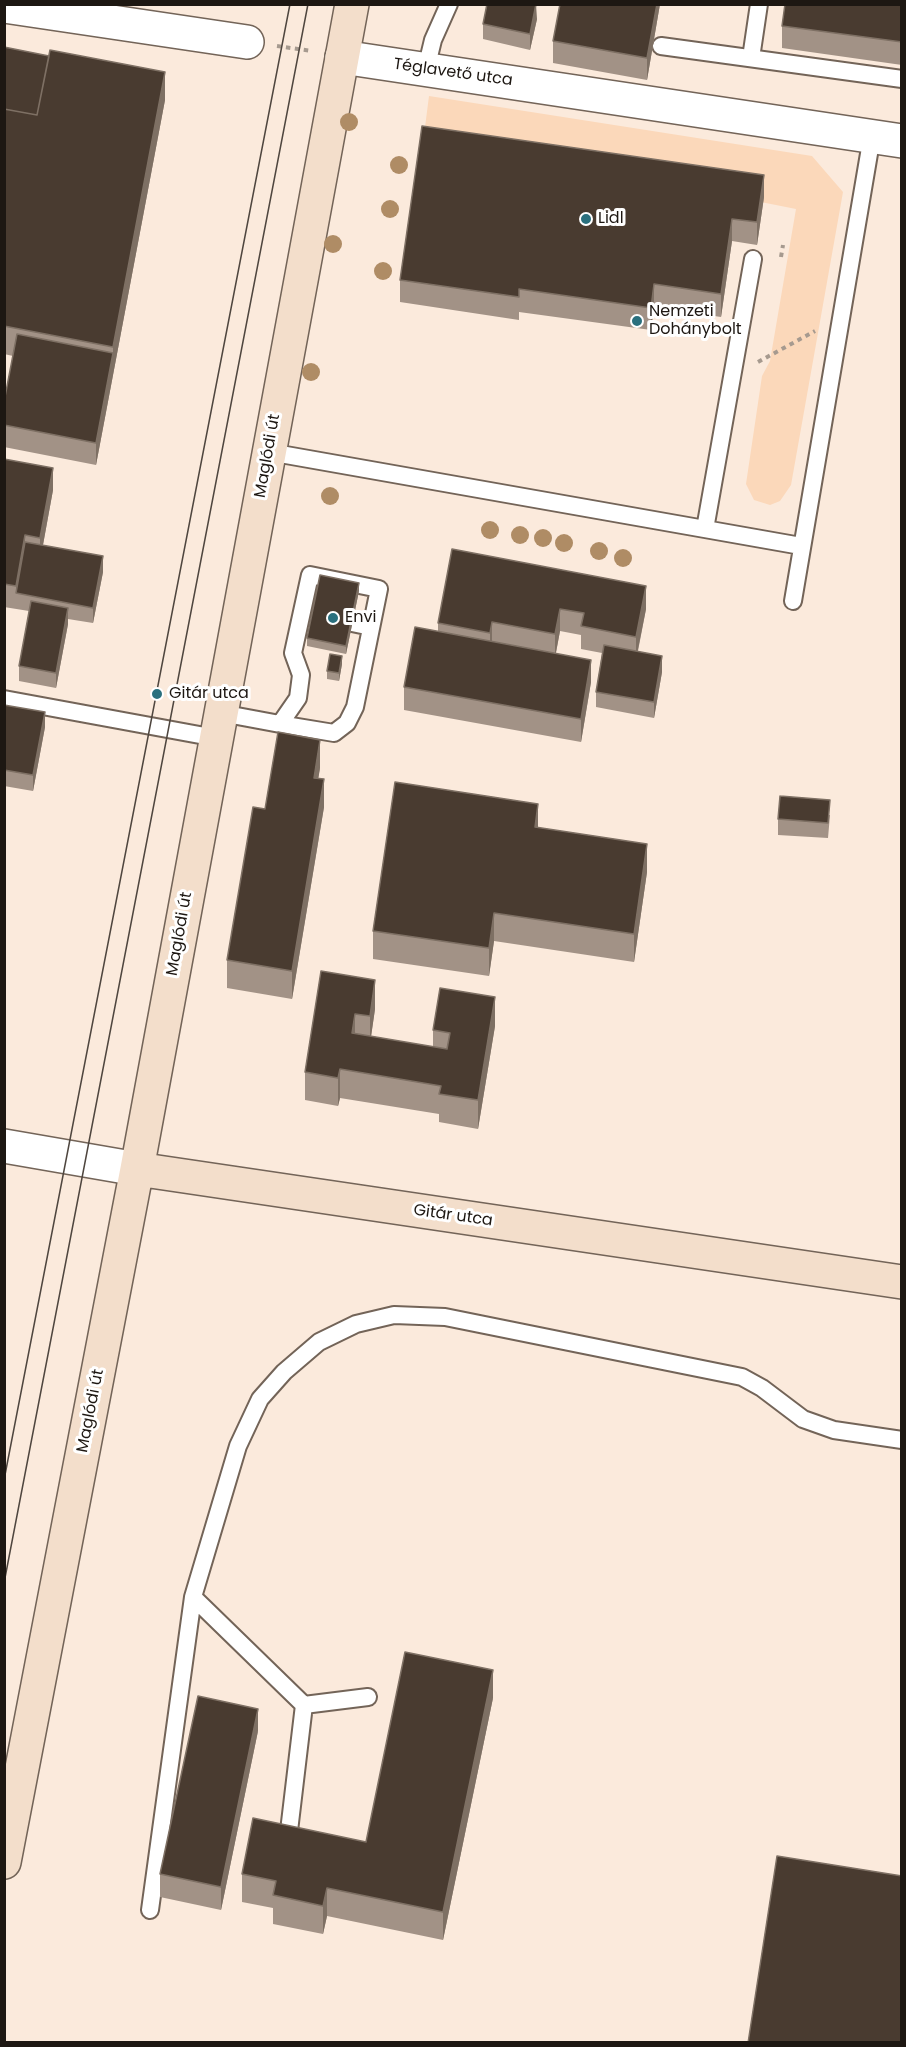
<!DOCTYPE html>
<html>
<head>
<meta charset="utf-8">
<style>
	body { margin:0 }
	#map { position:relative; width:906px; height:2047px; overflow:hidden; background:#fbeadc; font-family:Poppins,sans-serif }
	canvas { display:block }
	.frame { position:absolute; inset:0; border:6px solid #1d1712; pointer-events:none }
</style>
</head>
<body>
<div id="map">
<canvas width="906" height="2047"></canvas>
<div class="frame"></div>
</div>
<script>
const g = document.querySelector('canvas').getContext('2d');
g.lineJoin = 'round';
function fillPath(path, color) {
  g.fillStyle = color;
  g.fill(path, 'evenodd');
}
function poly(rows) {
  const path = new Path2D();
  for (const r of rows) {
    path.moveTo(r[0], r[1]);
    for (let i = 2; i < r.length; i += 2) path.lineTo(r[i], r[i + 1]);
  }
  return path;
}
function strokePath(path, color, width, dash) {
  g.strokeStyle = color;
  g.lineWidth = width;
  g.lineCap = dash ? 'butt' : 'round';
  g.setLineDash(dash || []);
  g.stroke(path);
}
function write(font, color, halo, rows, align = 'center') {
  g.font = font + ' Poppins,sans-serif';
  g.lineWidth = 6;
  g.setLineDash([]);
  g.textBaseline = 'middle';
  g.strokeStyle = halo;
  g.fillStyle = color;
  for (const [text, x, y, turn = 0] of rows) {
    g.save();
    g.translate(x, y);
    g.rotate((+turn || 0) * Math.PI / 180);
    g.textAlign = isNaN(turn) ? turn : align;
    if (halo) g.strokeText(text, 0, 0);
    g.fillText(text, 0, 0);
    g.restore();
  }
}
fillPath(poly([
	[429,96,812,156,843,192,791,485,780,501,770,505,754,500,746,484,762,376,770,361,796,209,424,135]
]), '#fbd8ba');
const lane = poly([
	[661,46,902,79],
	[751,58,759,4],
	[426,69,433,40,449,4],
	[269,452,801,546],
	[705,529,753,259],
	[793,601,872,136],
	[352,623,371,627],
	[4,699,216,738],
	[221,713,280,724,334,733,347,723,355,707,379,589,310,575,293,653,301,675,298,698,280,724],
	[193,1597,304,1705,289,1831],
	[304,1705,368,1697],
	[150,1910,193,1597,238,1446,260,1399,284,1372,319,1342,356,1324,394,1315,445,1317,742,1377,762,1388,803,1419,834,1430,902,1440]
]);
const street = poly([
	[4,6,247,42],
	[342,57,902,141],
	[4,1146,137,1169]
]);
const secondary = poly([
	[137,1169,902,1282],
	[4,1862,137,1169,352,4]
]);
strokePath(lane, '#736458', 20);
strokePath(street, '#736458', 36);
strokePath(secondary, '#736458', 36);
strokePath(poly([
	[277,46,312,51],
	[781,257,783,245],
	[758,362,815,331]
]), '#a69a8f', 4, [4.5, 4.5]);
strokePath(lane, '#fff', 16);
strokePath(street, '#fff', 33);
strokePath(secondary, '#f3decb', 33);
strokePath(poly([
	[4,1480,290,4],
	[4,1583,308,4]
]), '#4f463f', 1.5);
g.fillStyle = '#af8c65';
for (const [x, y] of [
	[349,122],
	[399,165],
	[390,209],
	[333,244],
	[383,271],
	[311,372],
	[330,496],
	[490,530],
	[520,535],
	[543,538],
	[564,543],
	[599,551],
	[623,558]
]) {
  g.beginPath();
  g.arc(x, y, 9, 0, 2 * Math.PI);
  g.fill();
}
fillPath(poly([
	[660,4,647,80,553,63,553,41],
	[902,4,902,65,782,48,782,26],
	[537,19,530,50,483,39,483,24],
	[4,47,165,100,96,465,4,447,4,402,13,356,4,354],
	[764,197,757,245,732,241,721,317,654,307,651,330,519,312,519,320,400,302,400,280],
	[4,459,53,490,43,545,103,572,93,623,68,619,68,624,56,688,19,681,19,666,29,611,4,607],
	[452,549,646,609,638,651,662,672,654,718,596,707,596,692,602,653,581,649,581,635,560,631,556,653,591,682,581,742,404,710,404,687,438,632,438,623],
	[359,591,346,654,307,646,307,638],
	[342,664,339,681,327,679,327,671],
	[4,705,45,727,33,791,4,786],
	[320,768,318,778,324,807,292,999,227,988,227,960,265,809],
	[830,815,828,838,778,835,778,819],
	[538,828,647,872,634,962,494,941,489,976,373,959,373,931],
	[321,971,375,1009,371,1036,433,1047,433,1030,495,1026,478,1129,439,1122,439,1114,340,1098,338,1106,305,1100,305,1072],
	[493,1698,443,1940,327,1916,323,1934,273,1924,273,1908,242,1902,242,1874,366,1842],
	[258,1731,221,1910,160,1897,160,1874]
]), '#a29286');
fillPath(poly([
	[536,4,537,19,530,50,530,34],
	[657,4,660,4,647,80,647,58],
	[165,72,165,100,96,465,96,443,113,353,113,347],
	[764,175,764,197,757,245,757,222],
	[732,219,732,241,721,317,721,294],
	[654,284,654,307,651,330,651,308],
	[53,468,53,490,40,561,40,538],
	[25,535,25,558,16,593,16,586],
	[103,556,103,572,93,623,93,608],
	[359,583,359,591,346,654,346,646],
	[646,586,646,609,636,659,636,637],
	[68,608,68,624,56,688,56,673],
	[560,609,560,631,555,657,555,634],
	[492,622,492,645,490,655,490,633],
	[342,656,342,664,339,681,339,673],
	[662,656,662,672,654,718,654,702],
	[591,660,591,682,581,742,581,719],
	[45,712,45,727,33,791,33,775],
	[320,740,320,768,314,806,314,778],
	[324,779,324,807,292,999,292,971],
	[538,804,538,832,535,827],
	[647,844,647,872,634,962,634,934],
	[494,913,494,941,489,976,489,948],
	[375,980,375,1009,370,1044,370,1016],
	[495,997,495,1026,478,1129,478,1100],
	[355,1014,355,1042,352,1033],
	[340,1069,340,1098,338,1106,338,1078],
	[493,1670,493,1698,443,1940,443,1912],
	[258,1709,258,1731,221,1910,221,1887],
	[327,1888,327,1916,323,1934,323,1906]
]), '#7e7064');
const building = poly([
	[487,4,536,4,530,34,483,24,487,4],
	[560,4,657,4,647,58,553,41,560,4],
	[785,4,902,4,902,42,782,26,785,4],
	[4,47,49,56,37,115,4,109,4,47],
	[50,50,165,72,113,347,4,326,4,109,37,115,50,50],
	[422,126,764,175,757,222,732,219,721,294,654,284,651,308,519,289,519,297,400,280,422,126],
	[17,334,113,353,96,443,4,425,4,402,17,334],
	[4,459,53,468,40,538,25,535,16,586,4,584,4,459],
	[25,542,103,556,93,608,16,593,25,542],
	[452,549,646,586,636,637,581,626,584,613,560,609,555,634,492,622,490,633,438,623,452,549],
	[320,575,359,583,346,646,307,638,320,575],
	[31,601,68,608,56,673,19,666,31,601],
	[415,627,591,660,581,719,404,687,415,627],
	[604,645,662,656,654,702,596,692,604,645],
	[330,654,342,656,339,673,327,671,330,654],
	[4,705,45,712,33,775,4,770,4,705],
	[278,732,320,740,314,778,324,779,292,971,227,960,253,807,265,809,278,732],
	[395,782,538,804,535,827,647,844,634,934,494,913,489,948,373,931,395,782],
	[780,796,830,800,828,823,778,819,780,796],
	[321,971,375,980,370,1016,355,1014,352,1033,447,1049,450,1033,433,1030,440,988,495,997,478,1100,439,1094,441,1086,340,1069,338,1078,305,1072,321,971],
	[405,1652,493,1670,443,1912,327,1888,323,1906,273,1895,276,1881,242,1874,253,1818,366,1842,405,1652],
	[198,1696,258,1709,221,1887,160,1874,198,1696],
	[777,1856,902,1876,902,2043,748,2043,777,1856]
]);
fillPath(building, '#493b30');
strokePath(building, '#7e7064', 1.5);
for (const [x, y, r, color] of [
	[586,219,6,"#2a707e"],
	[637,321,6,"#2a707e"],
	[333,618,6,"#2a707e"],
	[157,694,6,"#2a707e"]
]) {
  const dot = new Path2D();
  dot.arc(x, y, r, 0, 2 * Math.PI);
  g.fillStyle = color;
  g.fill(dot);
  strokePath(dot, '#fff', 2);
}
write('16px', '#1d1712', '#fff', [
	["Téglavető utca",453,73,8],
	["Maglódi út",268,456,-80],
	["Maglódi út",180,934,-80],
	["Gitár utca",453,1216,8],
	["Maglódi út",91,1411,-79]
]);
write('16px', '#1d1712', '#fff', [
	["Lidl",598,219],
	["Nemzeti",649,312],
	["Dohánybolt",649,330],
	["Envi",345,618],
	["Gitár utca",169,694]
], 'left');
</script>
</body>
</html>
